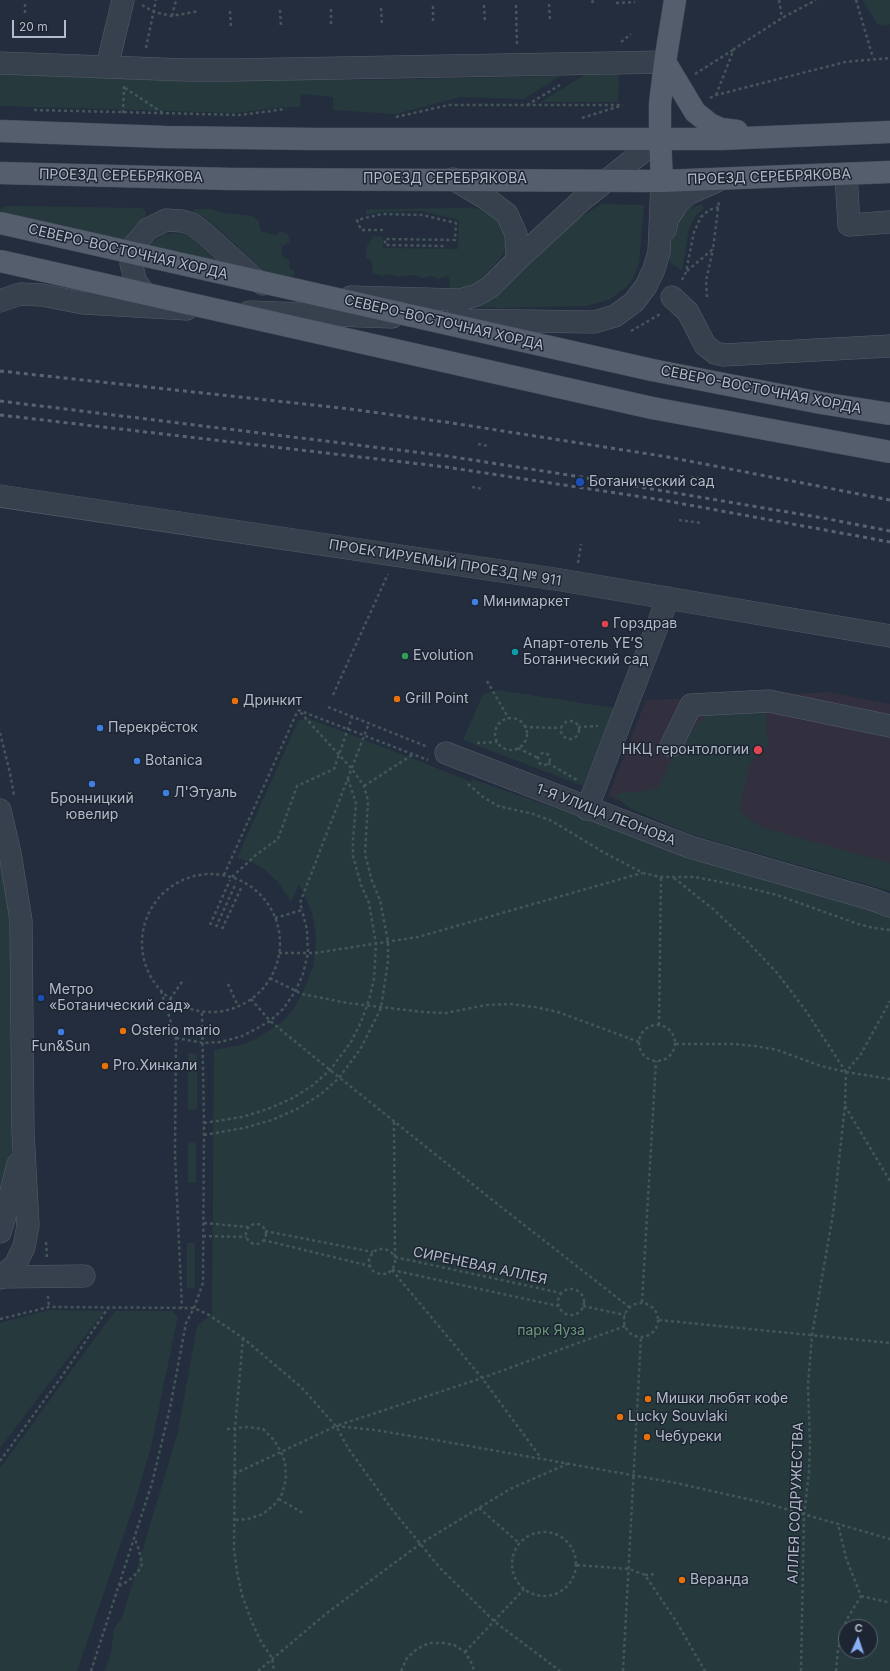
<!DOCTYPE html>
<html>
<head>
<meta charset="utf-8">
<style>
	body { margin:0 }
	#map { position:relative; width:890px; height:1671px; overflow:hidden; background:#242d3d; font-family:Inter,sans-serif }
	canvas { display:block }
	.north { position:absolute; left:838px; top:1619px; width:40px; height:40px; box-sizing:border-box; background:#1d2532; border:1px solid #59616e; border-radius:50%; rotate:3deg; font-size:11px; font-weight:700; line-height:16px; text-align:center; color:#b3bac8 }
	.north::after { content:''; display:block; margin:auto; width:14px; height:18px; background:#89aff7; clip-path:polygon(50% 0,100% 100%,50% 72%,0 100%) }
	.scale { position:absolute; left:12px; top:20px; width:54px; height:18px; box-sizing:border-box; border:2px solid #b3bac8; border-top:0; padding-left:5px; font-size:12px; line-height:14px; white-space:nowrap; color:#b3bac8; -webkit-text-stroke:3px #1d2532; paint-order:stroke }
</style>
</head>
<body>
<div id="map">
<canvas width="890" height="1671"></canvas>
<div class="north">С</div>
<div class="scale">20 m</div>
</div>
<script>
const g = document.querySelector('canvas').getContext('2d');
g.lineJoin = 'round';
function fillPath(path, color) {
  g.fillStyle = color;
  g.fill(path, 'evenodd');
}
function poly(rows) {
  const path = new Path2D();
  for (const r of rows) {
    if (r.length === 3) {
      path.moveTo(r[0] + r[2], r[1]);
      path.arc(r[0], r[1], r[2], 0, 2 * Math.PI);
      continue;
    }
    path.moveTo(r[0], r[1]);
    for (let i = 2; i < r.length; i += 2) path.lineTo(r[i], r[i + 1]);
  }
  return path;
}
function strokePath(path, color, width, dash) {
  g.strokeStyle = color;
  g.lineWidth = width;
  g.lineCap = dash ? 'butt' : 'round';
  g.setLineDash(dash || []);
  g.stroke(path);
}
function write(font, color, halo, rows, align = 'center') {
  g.font = font + ' Inter,sans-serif';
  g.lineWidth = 3;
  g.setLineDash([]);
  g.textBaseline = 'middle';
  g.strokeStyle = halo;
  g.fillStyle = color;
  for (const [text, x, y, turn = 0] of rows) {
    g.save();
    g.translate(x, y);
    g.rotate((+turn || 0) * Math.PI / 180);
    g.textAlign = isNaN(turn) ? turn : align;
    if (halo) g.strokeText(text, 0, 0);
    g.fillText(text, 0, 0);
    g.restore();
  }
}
fillPath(poly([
	[829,692,890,704,890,887,689,831,608,796,646,700]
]), '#322f3e');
fillPath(poly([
	[863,0,890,0,890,24,886,26,877,24],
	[0,72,129,77,367,80,560,76,524,99,461,97,396,114,333,110,333,97,301,94,300,107,285,107,235,113,0,106],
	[619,74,618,102,541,102,584,75],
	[601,204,644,205,639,263,632,280,625,288,609,300,586,306,498,308,481,307,499,294,573,222],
	[702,204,704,209,697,214,689,228,682,271,670,262,668,255,671,231,681,215,691,208],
	[9,206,142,208,146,212,145,217,129,232,121,248,82,237,74,228,58,232,38,227,28,217,14,217,0,213,1,208],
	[473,208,485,210,501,223,505,232,506,242,504,252,500,259,480,280,472,284,461,288,450,288,449,278,446,276,438,279,431,276,423,278,412,275,399,277,390,274,382,276,373,273,371,260,366,258,367,246,374,236,383,237,383,248,458,249,459,220,422,211,381,212,366,215,366,209],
	[194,209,210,209,225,213,252,216,259,221,260,231,275,235,281,231,288,235,290,242,282,246,282,256,289,260,289,268,294,271,295,275,290,277,267,273,210,221,194,212],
	[176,233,186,235,194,240,223,267,190,261,182,251,163,252,158,266,143,270,146,251,152,242,166,234],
	[498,690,614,708,583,786,463,740,483,694],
	[765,706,768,746,750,763,739,811,760,827,890,863,890,891,690,834,631,809,613,794,657,789,677,748,708,713],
	[307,718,417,760,471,782,472,779,730,869,890,916,890,1671,105,1671,111,1653,114,1628,122,1618,178,1432,197,1326,212,1314,214,1050,242,1045,256,1039,283,1021,293,1010,302,994,313,967,316,945,315,929,312,912,299,884,291,902,278,882,265,870,253,863,237,858,298,721],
	[846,1627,870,1627,870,1651,846,1651],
	[0,857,11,922,15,1053,12,1167,0,1216],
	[188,1053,197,1054,197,1109,188,1110],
	[188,1142,196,1142,196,1183,188,1183],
	[187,1243,195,1243,195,1288,187,1288],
	[50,1310,104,1311,0,1448,0,1323],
	[115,1311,172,1311,177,1316,177,1320,151,1447,132,1511,77,1671,0,1671,0,1468]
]), '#263a3e');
const minor = poly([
	[0,63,186,70,232,70,665,62],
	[107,67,123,0],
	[846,174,849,225,890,222],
	[453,179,487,199,507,214,516,234,517,260],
	[665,230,668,218,678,203,688,194,719,180],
	[351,297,460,300,477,295,490,287,517,260,581,201,660,138],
	[672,297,688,312,705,345,715,353,724,355,890,346],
	[0,301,20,294,42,295,83,303,187,309],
	[156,302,145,294,136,282,131,264,135,244,148,229,166,220,182,221,192,224,203,232,255,279,263,284],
	[249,312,392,317],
	[455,320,594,322,615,316,634,302,646,286,654,269,659,252,662,181],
	[0,496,561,580,890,636],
	[671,746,691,705,769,701,890,726],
	[446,753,690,847,871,899,890,906],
	[587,809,668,598],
	[0,810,10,853,21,920,23,1132,28,1225,24,1247,15,1265,0,1278],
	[0,1232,5,1216,18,1164],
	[1,1277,84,1276]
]);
const major = poly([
	[665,62,695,112,710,124,721,129,737,131],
	[0,131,165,137,314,139,720,139,890,132],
	[0,173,231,179,662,181,890,172],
	[662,181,660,138,660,104,665,62,675,0]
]);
strokePath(minor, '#565d6b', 23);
strokePath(major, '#414956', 23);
strokePath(poly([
	[779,0,782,18],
	[856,0,873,58],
	[592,3,593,0],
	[616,3,635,2],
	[549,4,550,21],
	[142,5,154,12,172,16,199,11],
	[484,5,485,23],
	[516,5,517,46],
	[433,6,433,24],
	[381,8,382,25],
	[331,9,331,26],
	[280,10,281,27],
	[230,11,231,28],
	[25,13,25,1],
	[172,16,176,0],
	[621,42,631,34],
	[146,48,156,0],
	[695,74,733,50],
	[125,88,163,113],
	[716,95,734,49,782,18,816,0],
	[710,98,716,95,845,62,890,58],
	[527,105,560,85],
	[34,110,240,115,286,109],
	[123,113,124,86],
	[396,117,449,105,623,105],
	[582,118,620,106],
	[383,230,361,230,357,220,382,214,422,215,456,223,455,240,385,239,385,245,444,246],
	[687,271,713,249,719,201],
	[682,280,686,272,694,232,701,217,709,210,719,207],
	[707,297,706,281,713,249],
	[631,331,662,313],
	[478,444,488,446],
	[691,477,708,480],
	[472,487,483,489],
	[679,520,701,523],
	[578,563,581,544],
	[487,681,509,719],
	[333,695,388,574],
	[328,707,428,747],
	[298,710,428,760],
	[511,734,16],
	[570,730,9],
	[524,727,561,728],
	[578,727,598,726],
	[0,733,10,773,14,795],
	[477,743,497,742],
	[518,748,538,758],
	[544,759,6],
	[548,763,577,780],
	[468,784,483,797,498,806,533,814,552,821,603,852,643,873,661,877,695,877,736,885,777,895,858,924,874,928,890,930],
	[364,786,412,755],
	[211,943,69],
	[224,875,298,710],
	[232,877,257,854,278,839,297,786,334,769,352,717],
	[674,878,713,909,746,940,778,974,806,1011,846,1072],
	[275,918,302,910,300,903,369,723],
	[210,925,230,880],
	[216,927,236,883],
	[222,929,242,886],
	[279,953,315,953,418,937,642,873],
	[270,978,302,994,347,1003,423,1012,446,1013,486,1005,510,1004,535,1007,558,1012,639,1042],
	[228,984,238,1006],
	[161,991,176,1038,175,1155,182,1308],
	[170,999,184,979],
	[251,999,270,1021,330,1070,491,1199,629,1307],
	[659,1025,661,877],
	[657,1043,18],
	[176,1038,203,1043,221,1042,242,1036,256,1029,270,1021,283,1009,295,992,303,974,308,953,307,930,302,910],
	[676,1044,732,1044,755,1046,777,1050,821,1066,846,1072,890,1079],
	[845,1106,890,1181],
	[394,1122,395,1264,392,1270,387,1274,380,1274,373,1271,370,1266,369,1259,373,1252,378,1249,385,1249,391,1252,395,1257],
	[204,1123,242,1117,268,1109,293,1098,313,1085,330,1070,351,1042,361,1022,369,1000,374,979,376,944,369,903,361,885,353,856,353,840,356,803,348,779],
	[204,1135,244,1128,272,1120,299,1108,321,1094,339,1078,361,1048,381,1008,388,961,388,942,380,900,372,881,365,854,368,801,364,786,352,769,300,712],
	[204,1223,248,1227],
	[256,1234,10],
	[265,1231,373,1252],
	[203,1236,246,1237],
	[263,1240,370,1266],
	[46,1242,47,1257],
	[395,1257,561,1293],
	[392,1270,482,1378,541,1458],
	[392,1270,558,1306],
	[571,1302,13],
	[48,1296,49,1307],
	[642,1302,656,1061],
	[641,1320,17],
	[583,1306,625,1315],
	[0,1319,49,1307,194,1308,209,1315,243,1338,301,1387,336,1426,348,1448,391,1508,440,1568,495,1622,560,1671],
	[659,1320,890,1343],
	[625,1326,482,1378,336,1426,375,1430,441,1441,676,1483,765,1503,890,1539],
	[243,1338,235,1428,234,1549,237,1572,242,1595,251,1620,260,1640,272,1658,274,1671],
	[227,1429,248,1427,263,1429,274,1440,281,1452,285,1462,286,1479,282,1494,274,1505,263,1514,248,1519,235,1520],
	[0,1461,62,1376,108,1308],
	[234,1474,336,1426],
	[279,1499,303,1513],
	[479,1508,519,1543],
	[544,1564,32],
	[577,1565,629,1569,645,1575,676,1621,705,1671],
	[645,1575,657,1574],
	[119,1586,128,1581,138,1572,142,1564,139,1550,135,1539],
	[861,1596,887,1602,890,1601],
	[465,1652,524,1589],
	[91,1671,152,1483,170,1408,186,1323,194,1308,203,1283,204,1123,202,1011],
	[258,1671,327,1613,420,1544,510,1489,567,1464],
	[401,1671,407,1658,417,1649,429,1643,443,1643,454,1645,465,1652,472,1664,474,1671],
	[623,1671,641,1337],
	[801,1671,804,1514,809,1473,810,1444,808,1386,812,1335,833,1214,845,1106,846,1072,861,1054,890,1001],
	[836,1671,838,1650,842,1633,847,1619,861,1596,846,1558,838,1524]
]), '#43575b', 2.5, [3, 3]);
strokePath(minor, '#37404d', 22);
strokePath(major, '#555e6d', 22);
strokePath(poly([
	[0,371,350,409,452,423,668,457,890,500],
	[0,401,447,456,581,477,823,518,890,531],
	[0,415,446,467,662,500,890,542]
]), '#596374', 3, [4, 4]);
const majorBridge = poly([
	[0,223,652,370,821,403,890,414],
	[0,261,652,408,890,452]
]);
strokePath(majorBridge, '#414956', 23, []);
strokePath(majorBridge, '#555e6d', 22);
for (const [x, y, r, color] of [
	[580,482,5,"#1a4fb4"],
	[475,602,4,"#3f7fe0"],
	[605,624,4,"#e0444e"],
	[515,652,4,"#0f9aa8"],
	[405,656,4,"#2e9e5b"],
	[397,699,4,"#e8710a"],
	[235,701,4,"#e8710a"],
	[100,728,4,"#3f7fe0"],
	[758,750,5,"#e0444e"],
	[137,761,4,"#3f7fe0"],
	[92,784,4,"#3f7fe0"],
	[166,793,4,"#3f7fe0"],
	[41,998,4,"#1a4fb4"],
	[123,1031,4,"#e8710a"],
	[61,1032,4,"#3f7fe0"],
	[105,1066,4,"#e8710a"],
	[648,1399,4,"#e8710a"],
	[620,1417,4,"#e8710a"],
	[647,1437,4,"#e8710a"],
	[682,1580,4,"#e8710a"]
]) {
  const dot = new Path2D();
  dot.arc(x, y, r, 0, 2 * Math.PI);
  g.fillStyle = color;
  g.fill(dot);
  strokePath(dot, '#1d2532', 1.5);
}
write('14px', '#b3bac8', '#1d2532', [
	["ПРОЕЗД СЕРЕБРЯКОВА",121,176,1],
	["ПРОЕЗД СЕРЕБРЯКОВА",769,177,-2],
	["ПРОЕЗД СЕРЕБРЯКОВА",445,179],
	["СЕВЕРО-ВОСТОЧНАЯ ХОРДА",128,252,13],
	["СЕВЕРО-ВОСТОЧНАЯ ХОРДА",444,323,13],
	["СЕВЕРО-ВОСТОЧНАЯ ХОРДА",761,390,11],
	["ПРОЕКТИРУЕМЫЙ ПРОЕЗД № 911",445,563,9],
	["1-Я УЛИЦА ЛЕОНОВА",606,815,21],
	["СИРЕНЕВАЯ АЛЛЕЯ",480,1266,12],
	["АЛЛЕЯ СОДРУЖЕСТВА",796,1503,-88]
]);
write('14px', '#b3bac8', '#1d2532', [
	["Ботанический сад",589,482],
	["Минимаркет",483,602],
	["Горздрав",613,624],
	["Апарт-отель YE’S",523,644],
	["Ботанический сад",523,660],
	["Evolution",413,656],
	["Grill Point",405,699],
	["Дринкит",243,701],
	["Перекрёсток",108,728],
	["НКЦ геронтологии",749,750,"right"],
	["Botanica",145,761],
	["Л'Этуаль",174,793],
	["Бронницкий",92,799,"center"],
	["ювелир",92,815,"center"],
	["Метро",49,990],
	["«Ботанический сад»",49,1006],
	["Osterio mario",131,1031],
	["Fun&Sun",61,1047,"center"],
	["Pro.Хинкали",113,1066],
	["Мишки любят кофе",656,1399],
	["Lucky Souvlaki",628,1417],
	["Чебуреки",655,1437],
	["Веранда",690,1580]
], 'left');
write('14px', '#6a9977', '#1d2532', [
	["парк Яуза",551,1331]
]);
</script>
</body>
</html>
